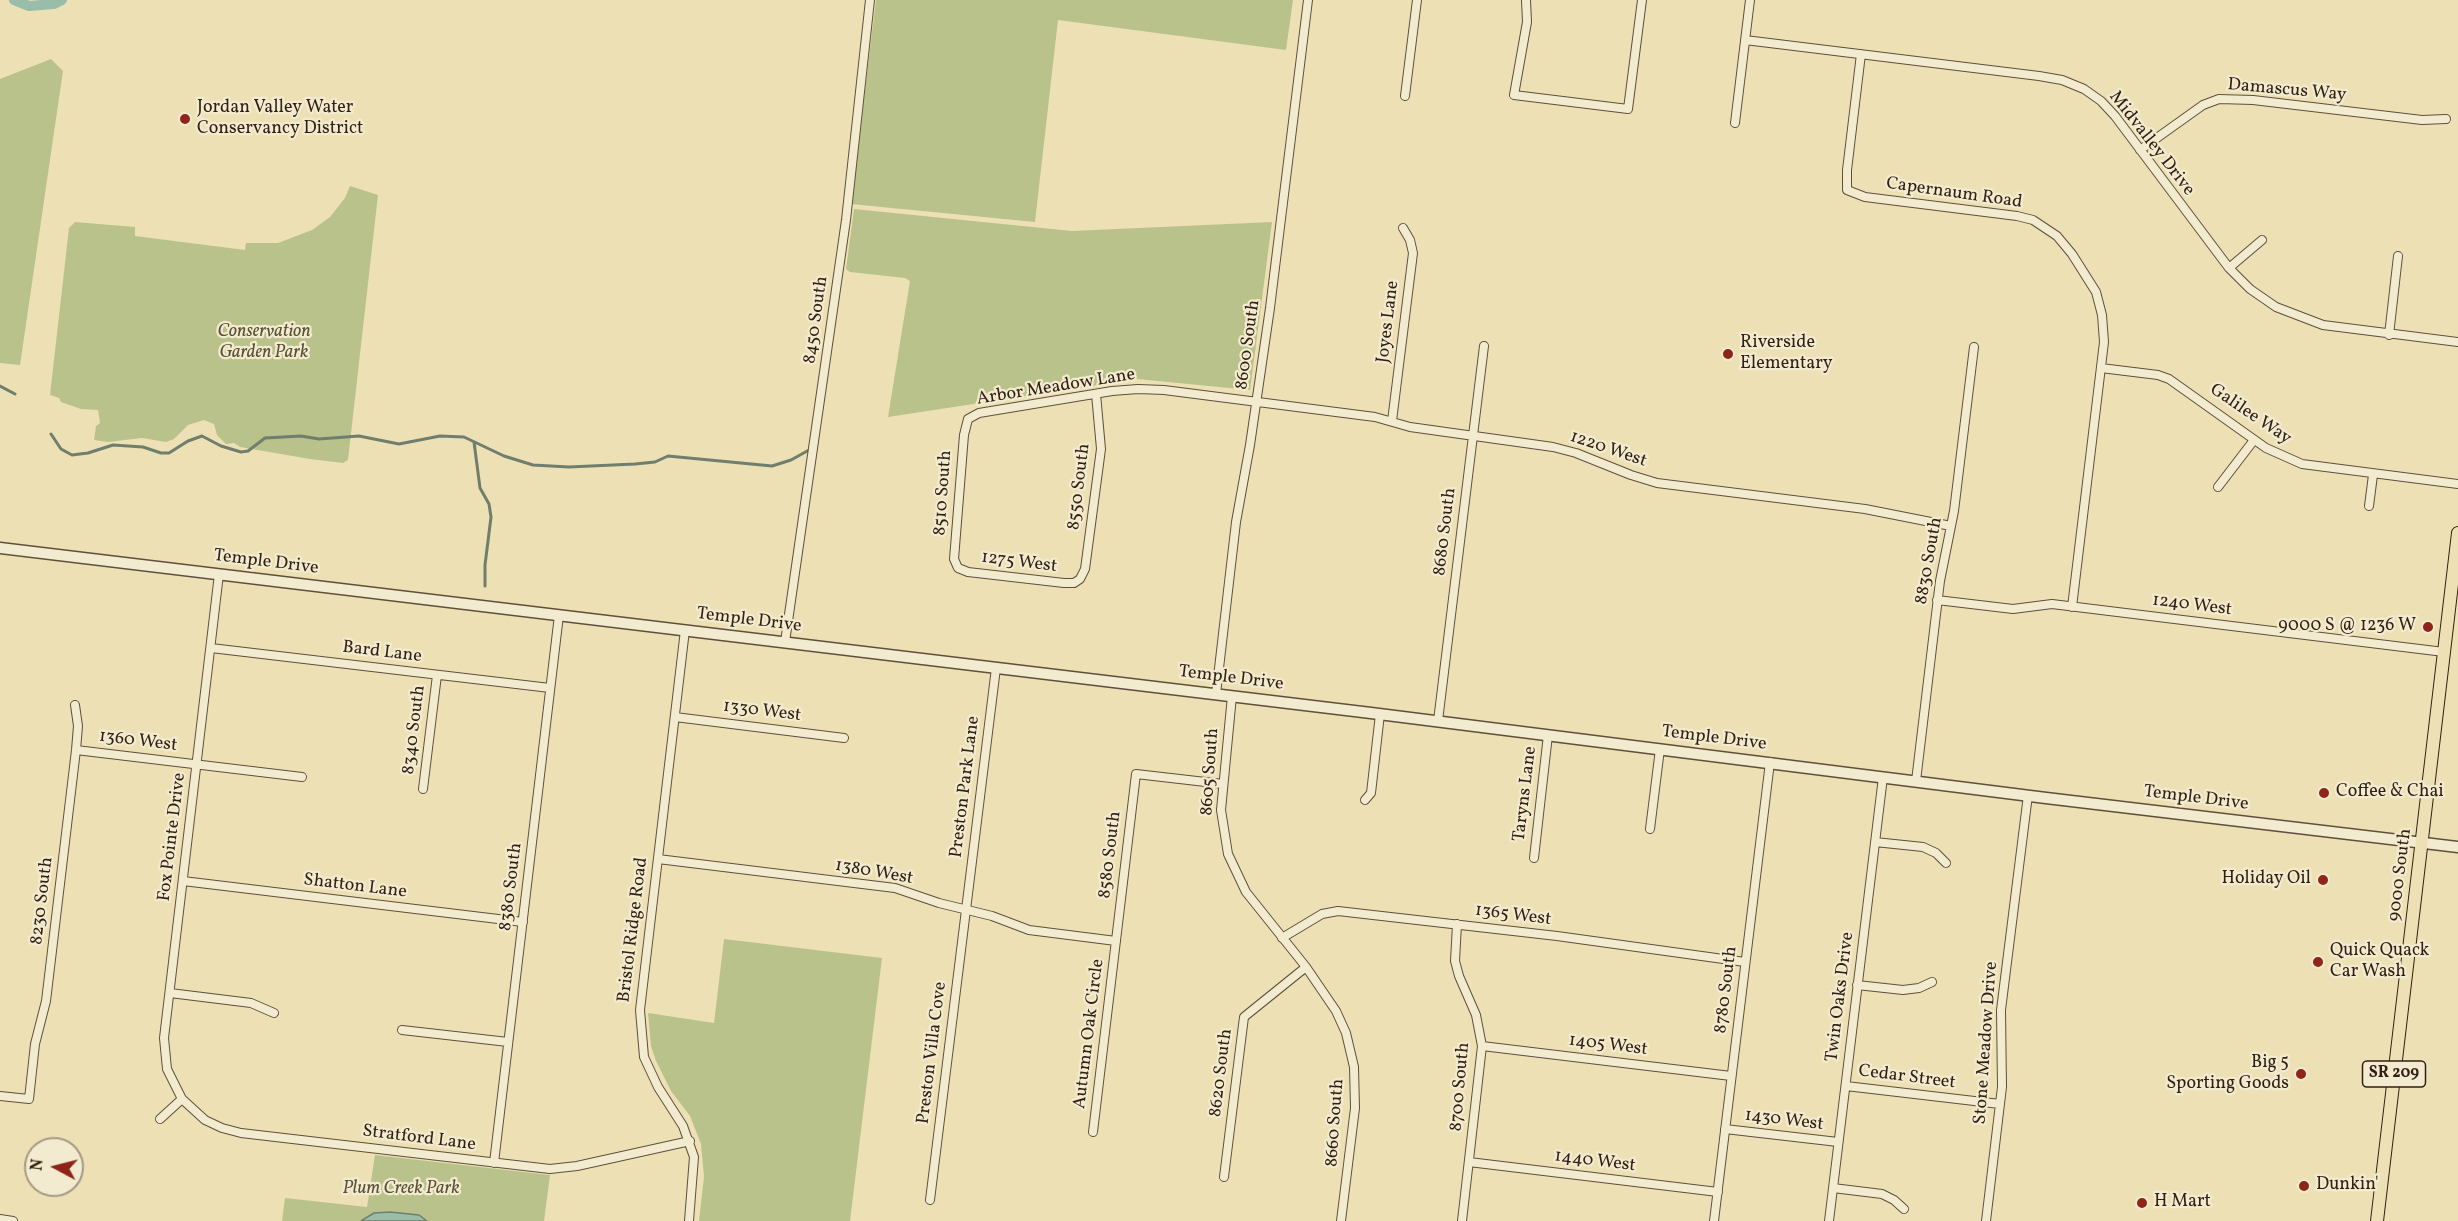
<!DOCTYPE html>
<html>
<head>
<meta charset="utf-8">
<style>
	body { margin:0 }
	#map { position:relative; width:2458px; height:1221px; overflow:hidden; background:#ede0b5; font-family:Vollkorn,serif }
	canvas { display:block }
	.north { position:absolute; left:24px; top:1137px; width:60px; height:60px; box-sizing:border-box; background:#f3ebcf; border:2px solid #a59983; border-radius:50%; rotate:277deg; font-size:16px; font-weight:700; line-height:24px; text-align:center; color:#301f12 }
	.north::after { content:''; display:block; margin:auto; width:21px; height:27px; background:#8f2418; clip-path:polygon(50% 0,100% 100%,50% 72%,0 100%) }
</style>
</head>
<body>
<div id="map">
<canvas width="2458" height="1221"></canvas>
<div class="north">N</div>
</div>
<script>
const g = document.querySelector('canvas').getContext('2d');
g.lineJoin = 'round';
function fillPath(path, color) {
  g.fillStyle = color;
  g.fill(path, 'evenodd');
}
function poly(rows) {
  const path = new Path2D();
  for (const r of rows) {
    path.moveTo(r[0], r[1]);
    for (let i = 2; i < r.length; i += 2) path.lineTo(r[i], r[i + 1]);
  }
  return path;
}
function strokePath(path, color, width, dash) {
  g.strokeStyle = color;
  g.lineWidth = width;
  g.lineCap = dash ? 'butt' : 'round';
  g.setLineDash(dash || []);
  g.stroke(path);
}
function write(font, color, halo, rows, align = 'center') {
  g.font = font + ' Vollkorn,serif';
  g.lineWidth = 4.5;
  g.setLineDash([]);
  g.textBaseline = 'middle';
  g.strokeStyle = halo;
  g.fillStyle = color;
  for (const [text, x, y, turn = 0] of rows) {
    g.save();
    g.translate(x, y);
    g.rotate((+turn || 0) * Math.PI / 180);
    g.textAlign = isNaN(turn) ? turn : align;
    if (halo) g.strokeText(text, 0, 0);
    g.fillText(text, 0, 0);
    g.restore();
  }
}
fillPath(poly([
	[876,0,1293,0,1286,50,1058,20,1035,222,851,204],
	[51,59,63,71,20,365,0,363,0,79],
	[350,186,378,195,348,460,343,463,310,459,240,447,234,443,226,444,217,435,214,424,204,420,188,425,174,439,166,442,142,438,108,442,94,440,96,426,100,423,98,410,81,409,61,402,59,398,50,395,69,228,75,222,135,227,135,236,245,250,246,243,278,243,312,230,330,217,345,198],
	[854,209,1072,231,1272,222,1250,390,1137,379,888,417,910,281,905,278,850,272,846,269],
	[724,939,882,958,850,1221,699,1221,704,1177,701,1144,690,1116,671,1091,656,1061,651,1046,648,1013,714,1023],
	[375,1155,550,1175,544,1221,282,1221,285,1198,367,1207]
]), '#bac28c');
const water = poly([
	[390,1212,419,1215,427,1221,361,1221,374,1213,390,1212]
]);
fillPath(water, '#9abdaa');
strokePath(water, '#707e6d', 1.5);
strokePath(poly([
	[0,386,15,394],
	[51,434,61,449,72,455,88,453,113,445,143,447,161,453,169,453,188,441,202,436,221,446,241,452,248,451,265,438,301,436,319,439,359,436,399,444,440,436,464,437,504,456,533,465,569,467,635,464,655,462,668,456,772,466,791,460,809,450],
	[474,442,480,488,489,504,491,517,485,565,485,586]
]), '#707e6d', 3);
strokePath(poly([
	[14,0,29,6,54,4,62,0]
]), '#9abdaa', 10);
const minor = poly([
	[1526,0,1527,22,1514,95,1628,109,1642,0],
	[1745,40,2039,76,2062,80,2084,89,2101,101,2115,116,2229,268,2250,289,2276,307,2323,325,2458,342],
	[1861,54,1847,170,1847,190,1865,197,2017,216,2033,220,2057,236,2072,254,2096,292,2102,315,2104,342,2072,607],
	[1405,96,1417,0],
	[1735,123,1750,0],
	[2140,150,2203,105,2219,99,2253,100,2422,120,2446,119],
	[2229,268,2262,240],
	[2389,335,2398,256],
	[2101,368,2158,375,2169,379,2266,448,2302,464,2458,484],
	[1096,394,1101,449,1085,569,1080,579,1074,583,1064,583,968,572,958,568,954,559,964,435,968,419,979,413,1112,391,1138,389,1164,390,1375,417,1410,427,1553,447,1576,453,1631,475,1657,483,1865,509,1951,526],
	[1392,421,1413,253,1410,240,1403,228],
	[2218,487,2254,440],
	[2369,506,2373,475],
	[1937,600,2013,609,2052,604,2444,652],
	[685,630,640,1010,644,1057,658,1087,683,1126,694,1157,689,1221],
	[785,642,846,220,870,0],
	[211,648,550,688],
	[1216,694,1236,522,1250,445,1270,308,1308,0],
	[1232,696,1221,810,1228,854,1246,892,1306,967,1336,1011,1346,1033,1354,1067,1355,1108,1341,1221],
	[675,717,844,738],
	[1438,721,1484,346],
	[76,750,302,777],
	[1916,781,1940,581,1954,511,1974,347],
	[423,789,437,675],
	[1365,800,1371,793,1380,714],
	[1650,829,1660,749],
	[1875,842,1923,847,1936,853,1946,863],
	[1534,858,1548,735],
	[658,859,895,888,939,903,992,916,1029,930,1116,941],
	[183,881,523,922],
	[1457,924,1455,961,1459,976,1476,1015,1482,1046,1462,1221],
	[1282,938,1322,914,1338,911,1557,936,1745,962],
	[1857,985,1903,990,1919,988,1932,982],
	[170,993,251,1003,274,1013],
	[402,1030,508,1042],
	[1482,1046,1731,1076],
	[1846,1086,2000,1104],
	[0,1096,29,1099,35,1044,46,1001,76,750,78,726,75,705],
	[182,1099,167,1069,164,1038,219,574],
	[160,1119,182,1099,205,1120,222,1128,241,1133,550,1169,577,1166,690,1141],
	[1725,1129,1838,1142],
	[1093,1132,1136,774,1223,784],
	[1469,1162,1718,1192],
	[494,1163,559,615],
	[1224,1177,1244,1017,1306,967],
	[1833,1188,1882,1194,1894,1200,1904,1209],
	[930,1200,996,668],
	[0,1219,13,1221],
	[1714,1221,1770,762],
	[1829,1221,1883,777],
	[1986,1221,2002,1087,2001,1010,2028,795]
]);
const tertiary = poly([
	[0,548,1371,713,2046,798,2458,847]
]);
const primary = poly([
	[2377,1221,2458,533]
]);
strokePath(minor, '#5f4f3b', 10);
strokePath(tertiary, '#5f4f3b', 13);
strokePath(primary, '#301f12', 14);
strokePath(minor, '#f3ebcf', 8);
strokePath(tertiary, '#f3ebcf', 10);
strokePath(primary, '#ede0b5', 12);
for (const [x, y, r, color] of [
	[185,119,6,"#8f2418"],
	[1728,354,6,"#8f2418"],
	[2428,627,6,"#8f2418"],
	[2324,793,6,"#8f2418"],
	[2323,880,6,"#8f2418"],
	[2318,962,6,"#8f2418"],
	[2301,1074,6,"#8f2418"],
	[2304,1186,6,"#8f2418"],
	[2142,1203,6,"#8f2418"]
]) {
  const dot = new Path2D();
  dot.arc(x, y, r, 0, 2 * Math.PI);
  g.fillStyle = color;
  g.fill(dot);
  strokePath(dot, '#f3ebcf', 2);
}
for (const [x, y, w] of [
	[2394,1074,63]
]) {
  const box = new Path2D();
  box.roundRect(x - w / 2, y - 13, w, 26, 4.5);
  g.fillStyle = '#f3ebcf';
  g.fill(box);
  strokePath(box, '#301f12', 1.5);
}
write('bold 16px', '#301f12', null, [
	["SR 209",2394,1074]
]);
write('18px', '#301f12', '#f3ebcf', [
	["Damascus Way",2287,91,5],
	["Midvalley Drive",2151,144,52],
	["Capernaum Road",1954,194,8],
	["8450 South",817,320,-82],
	["Joyes Lane",1389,322,-83],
	["8600 South",1249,345,-82],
	["Arbor Meadow Lane",1056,388,-9],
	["Galilee Way",2250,415,34],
	["1220 West",1608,450,19],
	["8550 South",1080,487,-83],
	["8510 South",944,493,-86],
	["8680 South",1446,532,-83],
	["8830 South",1930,561,-80],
	["Temple Drive",266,563,7],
	["1275 West",1019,563,7],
	["1240 West",2192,606,7],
	["Temple Drive",749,621,7],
	["Bard Lane",382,653,7],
	["Temple Drive",1231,679,7],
	["1330 West",762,712,7],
	["8340 South",415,730,-83],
	["Temple Drive",1714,739,7],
	["1360 West",138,742,7],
	["8605 South",1211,772,-86],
	["Preston Park Lane",966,787,-83],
	["Taryns Lane",1526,794,-83],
	["Temple Drive",2196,799,7],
	["Fox Pointe Drive",173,837,-83],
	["8580 South",1111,855,-83],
	["1380 West",874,873,10],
	["9000 South",2401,875,-83],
	["Shatton Lane",355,887,7],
	["8380 South",512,887,-83],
	["8230 South",43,901,-83],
	["1365 West",1513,916,7],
	["Bristol Ridge Road",634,930,-83],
	["8780 South",1727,990,-83],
	["Twin Oaks Drive",1841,997,-83],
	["Autumn Oak Circle",1090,1034,-83],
	["Stone Meadow Drive",1987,1043,-86],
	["1405 West",1608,1046,7],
	["Preston Villa Cove",933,1053,-83],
	["8620 South",1222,1073,-83],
	["Cedar Street",1907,1078,7],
	["8700 South",1461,1087,-85],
	["1430 West",1784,1121,7],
	["8660 South",1336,1123,-86],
	["Stratford Lane",419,1139,7],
	["1440 West",1595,1162,7]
]);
write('18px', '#301f12', '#f3ebcf', [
	["Jordan Valley Water",197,109],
	["Conservancy District",197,130],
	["Riverside",1740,344],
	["Elementary",1740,365],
	["9000 S @ 1236 W",2416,627,"right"],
	["Coffee & Chai",2336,793],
	["Holiday Oil",2311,880,"right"],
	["Quick Quack",2330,952],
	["Car Wash",2330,973],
	["Big 5",2289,1064,"right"],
	["Sporting Goods",2289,1085,"right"],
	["Dunkin'",2316,1186],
	["H Mart",2154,1203]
], 'left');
write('italic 18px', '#595037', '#f3ebcf', [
	["Conservation",264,333],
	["Garden Park",264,354],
	["Plum Creek Park",401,1190]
]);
</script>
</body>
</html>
